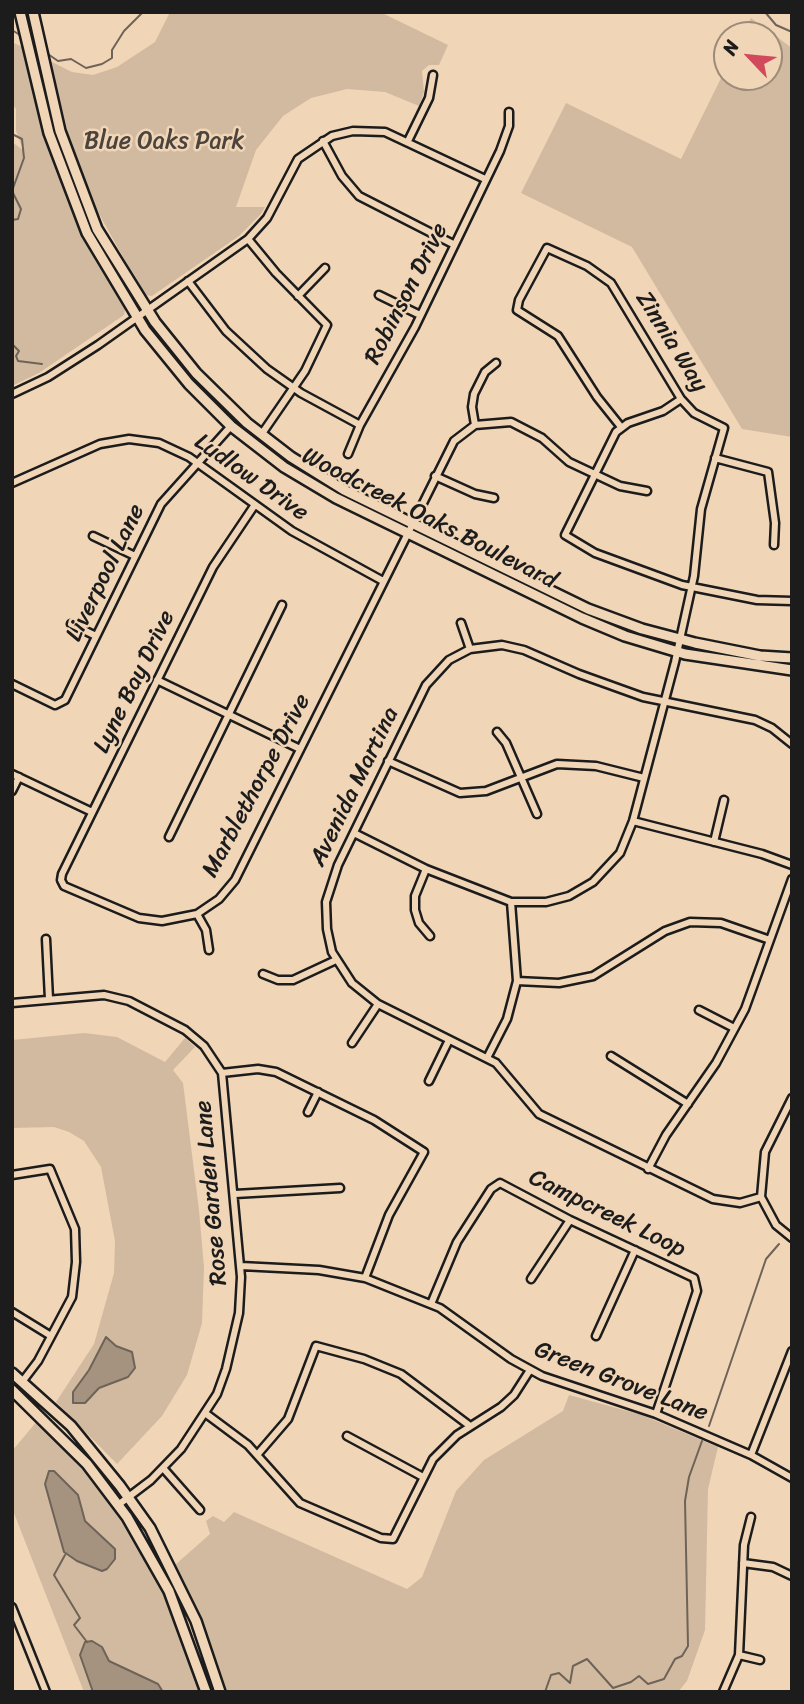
<!DOCTYPE html>
<html>
<head>
<meta charset="utf-8">
<style>
	body { margin:0 }
	#map { position:relative; width:804px; height:1704px; overflow:hidden; background:#f1d5b7; font-family:Sriracha,sans-serif }
	canvas { display:block }
	.frame { position:absolute; inset:0; border:14px solid #1c1c1c; pointer-events:none }
	.north { position:absolute; left:713px; top:21px; width:70px; height:70px; box-sizing:border-box; background:#f1d5b7; border:2px solid #9c8b79; border-radius:50%; rotate:296deg; font-size:19px; font-weight:700; line-height:28px; text-align:center; color:#1c1c1c }
	.north::after { content:''; display:block; margin:auto; width:24px; height:32px; background:#d1495b; clip-path:polygon(50% 0,100% 100%,50% 72%,0 100%) }
</style>
</head>
<body>
<div id="map">
<canvas width="804" height="1704"></canvas>
<div class="frame"></div>
<div class="north">N</div>
</div>
<script>
const g = document.querySelector('canvas').getContext('2d');
g.lineJoin = 'round';
function fillPath(path, color) {
  g.fillStyle = color;
  g.fill(path, 'evenodd');
}
function poly(rows) {
  const path = new Path2D();
  for (const r of rows) {
    path.moveTo(r[0], r[1]);
    for (let i = 2; i < r.length; i += 2) path.lineTo(r[i], r[i + 1]);
  }
  return path;
}
function strokePath(path, color, width, dash) {
  g.strokeStyle = color;
  g.lineWidth = width;
  g.lineCap = dash ? 'butt' : 'round';
  g.setLineDash(dash || []);
  g.stroke(path);
}
function write(font, color, halo, rows, align = 'center') {
  g.font = font + ' Sriracha,sans-serif';
  g.lineWidth = 5;
  g.setLineDash([]);
  g.textBaseline = 'middle';
  g.strokeStyle = halo;
  g.fillStyle = color;
  for (const [text, x, y, turn = 0] of rows) {
    g.save();
    g.translate(x, y);
    g.rotate((+turn || 0) * Math.PI / 180);
    g.textAlign = isNaN(turn) ? turn : align;
    if (halo) g.strokeText(text, 0, 0);
    g.fillText(text, 0, 0);
    g.restore();
  }
}
fillPath(poly([
	[170,12,380,12,448,45,439,65,429,65,422,71,424,92,419,106,385,92,347,89,311,98,283,116,256,150,236,207,265,207,261,214,239,236,152,296,144,295,93,203,70,142,50,61,72,72,93,75,117,67,155,42],
	[751,18,792,48,792,437,742,429,632,247,521,193,566,103,681,159,727,66,727,77,769,77,769,35,742,35],
	[12,42,24,48,44,134,69,205,97,263,125,309,124,315,39,373,12,386,12,142,23,150,16,131,16,109,12,103],
	[84,1033,117,1037,165,1062,185,1038,195,1047,173,1070,183,1083,199,1210,204,1267,202,1323,187,1375,162,1416,117,1464,56,1402,94,1344,114,1273,115,1241,101,1167,84,1141,69,1132,54,1127,12,1128,12,1040],
	[569,1395,642,1415,718,1447,708,1489,705,1630,687,1681,678,1692,225,1692,202,1624,175,1565,210,1534,206,1521,213,1516,224,1522,234,1512,407,1589,422,1577,456,1491,484,1460,563,1411],
	[38,1420,84,1469,126,1526,161,1588,185,1644,199,1692,84,1692,12,1508,12,1451]
]), '#d2baa0');
const water = poly([
	[106,1337,116,1346,132,1352,135,1368,128,1377,99,1388,85,1403,73,1403,73,1392,89,1370,106,1337],
	[49,1471,54,1471,78,1495,85,1521,115,1549,115,1559,107,1569,102,1571,77,1561,64,1552,45,1484,49,1471],
	[92,1641,102,1647,109,1661,158,1684,163,1692,93,1692,80,1655,85,1642,92,1641]
]);
fillPath(water, '#a59380');
strokePath(water, '#6e6358', 2);
strokePath(poly([
	[765,12,776,25,792,32],
	[12,30,23,37],
	[45,52,58,61,71,59,86,68,102,64,112,58,112,50,124,31,143,12],
	[12,134,22,139,24,158,12,191],
	[12,220,18,219,21,209,13,193],
	[12,330,12,332],
	[12,344,19,351,16,356,18,361,42,364],
	[709,1426,766,1259,779,1244],
	[65,1555,54,1575,80,1618,74,1625,87,1642],
	[545,1692,551,1675,559,1673,570,1683,573,1666,587,1659,613,1688,631,1682,639,1676,648,1684,664,1679,675,1659,682,1656,688,1646,685,1501,689,1477,702,1441]
]), '#6e6358', 2);
const street = poly([
	[323,141,342,176,359,196,453,244],
	[408,141,429,98,433,75],
	[248,239,276,273,327,325,305,371,261,435],
	[188,281,226,331,267,369,301,393,360,425],
	[379,295,420,315],
	[298,296,325,268],
	[12,394,48,377,98,345,248,239,267,218,298,159,332,136,353,131,385,132,485,179],
	[681,399,663,411,628,423,616,432,565,535,595,553,682,585,757,600,792,601],
	[475,425,472,407,474,394,485,372,496,363],
	[348,454,360,425,415,327,500,151,509,126,509,112],
	[715,458,768,472,775,523,774,545],
	[435,476,475,494,494,498],
	[12,483,100,444,129,439,159,443,189,457,292,531,383,581],
	[254,506,213,567,62,874,61,880,64,886,139,918,162,921,197,914,219,899,235,880,454,441,475,425,511,422,542,438,569,462,620,486,647,491],
	[93,536,135,556],
	[461,623,470,649],
	[71,624,96,636],
	[157,680,300,749],
	[12,684,55,705,65,700,161,504,231,426],
	[497,732,506,743,537,814],
	[388,761,460,793,486,791,557,764,596,766,644,778],
	[12,774,92,812],
	[12,791,19,777],
	[633,821,762,854,792,865],
	[354,833,426,869,511,902,546,902,569,896,593,882,620,853,633,821,675,662,694,576,701,509,724,428,694,413,681,399,611,283,587,266,547,248,519,300,517,310,558,336,597,397,621,427],
	[169,837,282,605],
	[714,842,724,800],
	[426,869,415,896,415,910,419,923,430,936],
	[197,914,206,930,209,950],
	[46,939,49,999],
	[263,974,278,980,293,980,336,960],
	[517,981,559,983,593,976,665,931,690,922,721,923,770,940],
	[12,1003,104,995,129,1001,185,1030,204,1046,222,1073,241,1277,239,1313,226,1369,217,1394,181,1449,151,1480,118,1505],
	[699,1010,734,1028],
	[352,1043,378,1004],
	[611,1056,688,1104],
	[487,1058,507,1019,517,981,511,902],
	[222,1073,258,1069,276,1072,374,1120,424,1152,389,1215,365,1278],
	[429,1081,449,1040],
	[792,1098,765,1152,761,1197,776,1225,792,1238],
	[308,1112,318,1092],
	[648,1169,666,1135,716,1063,745,1009,792,879],
	[12,1175,50,1169,75,1229,76,1262,72,1297,38,1361,22,1382],
	[235,1194,340,1188],
	[761,1197,740,1203,713,1199,539,1114,496,1063,378,1004,352,983,332,952,327,929,326,902,338,865,426,685,449,660,470,649,502,645,524,650,579,674,643,697,755,720,772,728,792,744],
	[241,1266,319,1270,365,1278,440,1308,511,1359,542,1376,656,1414,751,1455,792,1478],
	[531,1279,570,1220],
	[431,1304,457,1242,491,1189,500,1183,570,1220,694,1278,697,1291,656,1414],
	[12,1312,51,1336],
	[596,1336,635,1250],
	[205,1413,248,1445,300,1503,381,1538,393,1539,433,1459,457,1435,501,1407,514,1395,530,1370],
	[347,1436,423,1477],
	[257,1455,288,1419,316,1346,364,1359,401,1374,470,1426],
	[751,1455,792,1351],
	[163,1468,200,1510],
	[743,1563,773,1567,792,1576],
	[12,1607,46,1692],
	[739,1655,760,1660],
	[723,1692,739,1655,744,1545,751,1517]
]);
const secondary = poly([
	[20,12,49,133,87,233,145,330,189,384,231,426,284,467,336,498,582,618,625,636,685,654,792,670],
	[33,12,60,131,97,229,155,322,196,373,247,423,291,457,344,490,588,609,642,629,695,643,760,656,792,658],
	[12,1373,71,1426,120,1486,150,1528,196,1621,220,1692],
	[12,1390,87,1464,127,1517,169,1591,206,1692]
]);
strokePath(street, '#1c1c1c', 11);
strokePath(secondary, '#1c1c1c', 14);
strokePath(street, '#f1d5b7', 6);
strokePath(secondary, '#f1d5b7', 9);
write('24px', '#4a443d', '#f1d5b7', [
	["Blue Oaks Park",164,142]
]);
write('24px', '#1c1c1c', '#f1d5b7', [
	["Robinson Drive",407,294,-63],
	["Zinnia Way",671,342,58],
	["Ludlow Drive",251,478,35],
	["Woodcreek Oaks Boulevard",429,519,27],
	["Liverpool Lane",106,573,-64],
	["Lyne Bay Drive",135,682,-64],
	["Marblethorpe Drive",257,786,-62],
	["Avenida Martina",355,787,-64],
	["Rose Garden Lane",212,1193,-95],
	["Campcreek Loop",607,1214,26],
	["Green Grove Lane",621,1382,21]
]);
</script>
</body>
</html>
